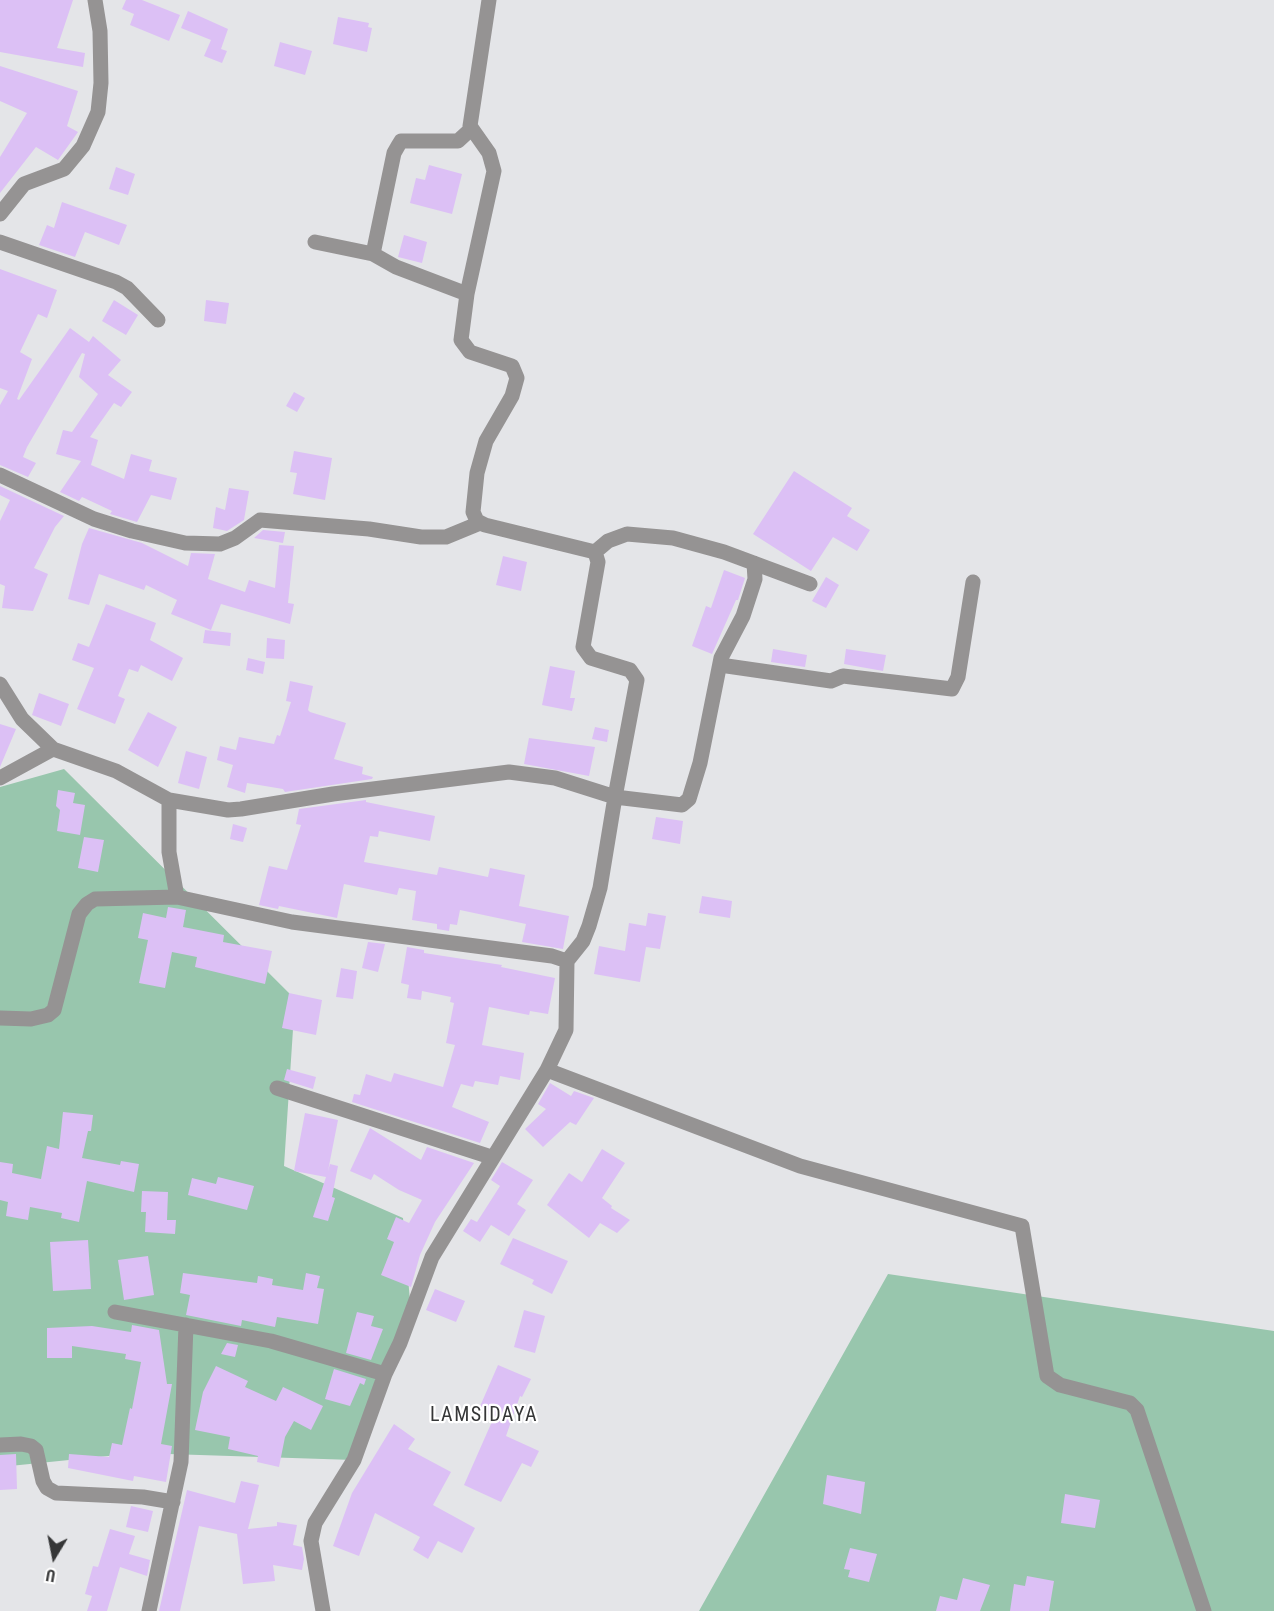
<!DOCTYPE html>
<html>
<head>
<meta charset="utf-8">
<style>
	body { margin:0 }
	#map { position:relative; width:1274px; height:1611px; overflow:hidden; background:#e4e5e8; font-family:"Roboto Condensed",sans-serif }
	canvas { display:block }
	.north { position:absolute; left:24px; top:1527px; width:60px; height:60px; -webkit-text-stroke:4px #fff; paint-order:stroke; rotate:190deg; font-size:16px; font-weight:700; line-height:24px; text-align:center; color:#353637 }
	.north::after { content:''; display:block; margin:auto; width:21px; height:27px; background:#353637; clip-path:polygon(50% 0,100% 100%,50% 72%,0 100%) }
</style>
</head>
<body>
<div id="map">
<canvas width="1274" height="1611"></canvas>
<div class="north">U</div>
</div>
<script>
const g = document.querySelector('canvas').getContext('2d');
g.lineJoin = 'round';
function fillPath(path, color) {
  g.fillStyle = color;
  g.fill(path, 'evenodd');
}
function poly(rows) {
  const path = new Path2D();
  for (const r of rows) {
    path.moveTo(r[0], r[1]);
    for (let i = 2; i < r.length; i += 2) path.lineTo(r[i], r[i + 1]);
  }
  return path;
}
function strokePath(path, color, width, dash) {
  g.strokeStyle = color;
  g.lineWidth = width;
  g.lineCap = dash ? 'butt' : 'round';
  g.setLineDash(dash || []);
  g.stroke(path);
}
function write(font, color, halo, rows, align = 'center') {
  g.font = font + ' "Roboto Condensed",sans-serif';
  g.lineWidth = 4.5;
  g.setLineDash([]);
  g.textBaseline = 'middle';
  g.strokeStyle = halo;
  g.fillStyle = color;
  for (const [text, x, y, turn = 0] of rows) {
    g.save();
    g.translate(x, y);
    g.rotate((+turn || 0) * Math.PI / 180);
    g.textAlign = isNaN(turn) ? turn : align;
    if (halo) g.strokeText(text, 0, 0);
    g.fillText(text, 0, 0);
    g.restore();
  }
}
fillPath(poly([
	[64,769,295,999,284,1166,403,1218,411,1313,354,1460,138,1453,0,1467,0,787],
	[888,1274,1274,1331,1274,1611,699,1611]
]), '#98c6ad');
fillPath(poly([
	[0,0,73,0,57,48,85,53,83,67,0,52],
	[126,0,142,0,180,15,169,41,130,25,134,14,122,9],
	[188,11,228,29,221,49,227,51,222,63,204,56,211,40,181,28],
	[338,17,369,23,368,27,372,28,367,52,333,44],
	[280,42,312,51,305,75,274,66],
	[0,66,78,91,67,126,78,132,58,160,36,147,0,193,0,157,27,113,0,101],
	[429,165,462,174,452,214,410,203,416,178,425,180],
	[116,167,135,174,128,195,109,189],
	[62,202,127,225,119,245,85,232,75,257,39,245,47,225,54,228],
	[404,235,427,242,422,263,398,257],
	[0,269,57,290,47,318,38,314,20,352,32,359,17,399,19,400,70,328,89,342,93,336,121,360,108,375,132,392,121,407,114,403,90,437,98,440,91,465,124,479,131,454,152,460,149,471,177,478,171,500,151,495,137,522,110,514,112,511,82,497,79,501,60,492,81,461,56,454,63,430,72,432,98,394,79,377,85,354,82,353,27,447,23,457,36,463,28,477,0,465,0,405,8,391,0,388],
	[114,300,138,315,126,335,102,321],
	[206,300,229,303,226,324,204,321],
	[294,392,305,398,297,412,286,406],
	[294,451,332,458,325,500,293,494,297,473,290,472],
	[794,471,852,508,847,516,870,530,857,551,833,537,811,571,753,534],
	[0,486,64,516,55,527,34,568,48,574,33,611,2,608,5,586,0,584,0,521,10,500,0,495],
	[229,488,249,491,244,520,227,531,213,528,216,507,225,510],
	[89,528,142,543,188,566,191,553,215,554,208,579,245,592,249,580,275,588,279,545,294,546,288,603,294,604,290,624,221,604,211,630,171,614,177,600,146,585,144,590,99,574,89,605,68,599,82,544],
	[263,530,285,532,283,543,254,538],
	[503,556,527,562,521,591,496,585],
	[724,570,745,578,738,600,736,600,712,654,692,646,706,606,711,608],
	[826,577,839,585,826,608,812,601],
	[106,604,156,623,150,640,183,658,172,681,141,665,138,672,129,669,118,696,125,699,115,724,77,709,94,668,72,660,78,643,89,647],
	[205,630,231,633,230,646,203,643],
	[267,638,285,640,284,659,266,658],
	[773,649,807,655,805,667,771,662],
	[846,649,886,655,883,671,844,664],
	[248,658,265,662,263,674,246,670],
	[550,666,575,671,570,698,575,698,572,711,542,705],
	[290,681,313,686,308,710,310,712,346,723,334,759,363,767,362,774,373,777,372,779,285,792,283,789,247,783,245,793,227,787,233,765,217,760,220,746,236,750,239,737,274,744,277,735,280,736,291,702,286,701],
	[39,693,69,704,61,726,32,715],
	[148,712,177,727,158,767,128,750],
	[0,724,16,729,0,767],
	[595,727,609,730,607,742,592,739],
	[529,738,595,747,589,776,524,764],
	[186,751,207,757,199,789,178,783],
	[58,790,75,793,73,803,85,805,80,835,57,831,60,810,56,806],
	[366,800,366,802,435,816,430,841,379,831,378,837,370,836,364,862,437,875,439,867,488,877,490,868,525,875,519,906,569,916,563,949,522,942,526,924,460,910,457,925,450,924,449,931,437,929,437,924,412,920,416,891,399,888,397,895,344,884,337,918,279,906,278,909,259,905,269,866,287,870,301,825,296,824,299,809],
	[656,817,683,821,680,844,652,839],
	[233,824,247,828,243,842,230,839],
	[84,837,104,840,98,872,78,868],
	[702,896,732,901,730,918,699,913],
	[168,907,186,910,183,927,224,935,223,942,272,951,265,984,195,967,197,957,172,952,165,988,139,983,148,940,138,938,143,913,166,918],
	[648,913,666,916,660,949,646,947,640,982,594,974,599,946,625,951,629,923,646,926],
	[368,942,385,944,378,972,362,968],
	[407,947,424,950,424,953,502,965,501,967,555,978,548,1014,530,1011,529,1015,489,1007,482,1045,524,1053,520,1080,500,1076,498,1085,475,1081,473,1087,461,1084,452,1107,489,1122,480,1143,352,1102,354,1094,360,1095,366,1074,391,1082,394,1073,443,1087,455,1045,446,1043,454,1003,450,1002,451,997,422,991,421,1000,407,998,409,985,401,983],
	[341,968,357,971,353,999,336,997],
	[289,993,322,1000,316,1035,282,1028],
	[287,1069,316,1077,313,1089,284,1080],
	[550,1083,571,1096,574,1091,594,1098,576,1125,570,1122,543,1147,525,1129,546,1109,538,1104],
	[63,1112,93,1115,91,1131,88,1131,82,1158,120,1165,121,1161,139,1164,134,1192,87,1181,79,1222,61,1218,62,1213,30,1207,28,1220,6,1216,8,1202,0,1200,0,1162,13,1164,12,1173,41,1179,47,1146,59,1149],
	[305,1113,338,1120,328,1171,330,1164,338,1166,332,1197,335,1198,328,1221,313,1217,326,1177,294,1171],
	[370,1128,421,1160,427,1147,474,1163,435,1222,420,1255,411,1287,381,1275,394,1242,387,1239,396,1217,409,1223,422,1200,399,1190,374,1174,371,1180,350,1171],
	[602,1149,625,1163,602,1198,612,1206,611,1208,630,1220,617,1233,600,1223,589,1238,547,1205,569,1173,582,1182],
	[502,1162,533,1180,517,1204,526,1210,509,1236,491,1225,480,1242,463,1231,471,1219,477,1222,500,1186,491,1180],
	[218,1177,254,1186,247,1210,188,1195,192,1178,216,1184],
	[142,1191,168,1192,167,1220,176,1220,175,1234,145,1232,146,1212,141,1212],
	[513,1238,568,1261,552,1294,532,1284,534,1280,500,1264],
	[88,1240,91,1289,53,1291,50,1242],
	[148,1256,154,1295,124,1300,118,1260],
	[183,1273,257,1283,258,1276,273,1279,272,1285,303,1290,306,1273,320,1276,317,1288,324,1289,318,1324,277,1317,275,1327,242,1320,241,1326,186,1315,190,1295,180,1293],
	[435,1289,465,1301,456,1322,426,1310],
	[524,1310,545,1316,535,1353,514,1347],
	[357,1312,374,1316,371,1326,383,1329,371,1360,346,1353],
	[132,1325,159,1330,167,1384,172,1384,161,1444,172,1446,166,1482,134,1476,133,1481,68,1468,69,1454,109,1457,112,1443,122,1445,130,1408,132,1409,141,1362,125,1359,126,1354,72,1346,72,1358,47,1358,47,1328,92,1326,131,1332],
	[227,1343,238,1345,235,1357,221,1354],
	[498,1365,531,1379,522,1397,520,1396,506,1436,539,1451,531,1467,522,1463,501,1502,464,1485,494,1417,478,1411],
	[216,1366,248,1381,245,1387,276,1401,283,1387,323,1406,311,1430,294,1421,285,1437,279,1467,257,1462,258,1456,228,1449,230,1437,195,1430,203,1392],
	[334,1369,366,1379,364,1385,360,1383,350,1406,325,1399],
	[394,1424,415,1439,408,1449,451,1472,433,1505,475,1528,462,1553,438,1541,428,1559,413,1550,420,1537,375,1513,359,1556,333,1546,352,1493],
	[16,1454,17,1489,0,1490,0,1455],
	[827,1475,865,1482,861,1514,823,1504],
	[241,1481,259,1485,248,1529,277,1526,277,1522,297,1525,293,1545,302,1547,304,1559,302,1570,273,1565,275,1581,243,1584,237,1534,199,1526,180,1611,159,1611,187,1490,235,1503],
	[1065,1494,1100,1500,1095,1528,1061,1523],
	[131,1506,153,1511,148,1532,126,1527],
	[110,1529,135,1536,129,1554,150,1560,147,1576,120,1567,107,1611,87,1611,92,1596,85,1594,93,1566,98,1567],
	[850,1548,877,1554,869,1582,848,1577,850,1570,844,1569],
	[1027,1576,1054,1581,1049,1611,1010,1611,1014,1584,1025,1586],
	[963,1578,990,1585,980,1611,936,1611,940,1596,957,1600]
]), '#dcc0f5');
strokePath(poly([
	[489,0,470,126,489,153,494,171,467,294,461,340,470,352,512,366,517,378,512,396,486,441,477,473,473,512,477,521,485,525,595,552,598,562,583,647,591,658,630,670,637,680,615,797,682,805,689,799,700,763,721,658,743,616,755,579,754,563],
	[0,214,24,184,64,169,83,146,98,112,101,83,100,31,95,0],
	[0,242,116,282,127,288,158,320],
	[315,242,373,254,396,267,467,294],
	[373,254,394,153,398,146,401,141,458,141,471,129],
	[0,475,94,519,132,531,185,543,220,544,235,538,260,520,369,529,421,537,446,537,480,523],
	[595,552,608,541,627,534,673,538,724,552,810,584],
	[720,665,831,681,843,676,952,689,958,677,973,582],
	[0,684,22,719,53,749,116,771,169,800,169,852,177,897,292,922,552,956,567,961,566,1030,547,1070,432,1257,400,1343,385,1374,354,1460,315,1523,311,1541,323,1611],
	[0,778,53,749],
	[169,800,228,810,241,809,333,794,509,772,555,778,615,797,600,888,589,926,583,941,567,961],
	[0,1018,31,1019,48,1015,54,1010,79,914,87,904,95,899,177,897],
	[547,1070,800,1166,1022,1226,1047,1376,1060,1385,1130,1403,1137,1410,1204,1611],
	[277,1088,491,1157],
	[115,1312,271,1341,385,1374],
	[0,1445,21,1444,31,1446,36,1450,43,1481,47,1488,56,1493,143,1497,173,1502],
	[149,1611,181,1462,186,1325]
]), '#959393', 15);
g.letterSpacing = '1.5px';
write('20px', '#353637', '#fff', [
	["LAMSIDAYA",484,1416]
]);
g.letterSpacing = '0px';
</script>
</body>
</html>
